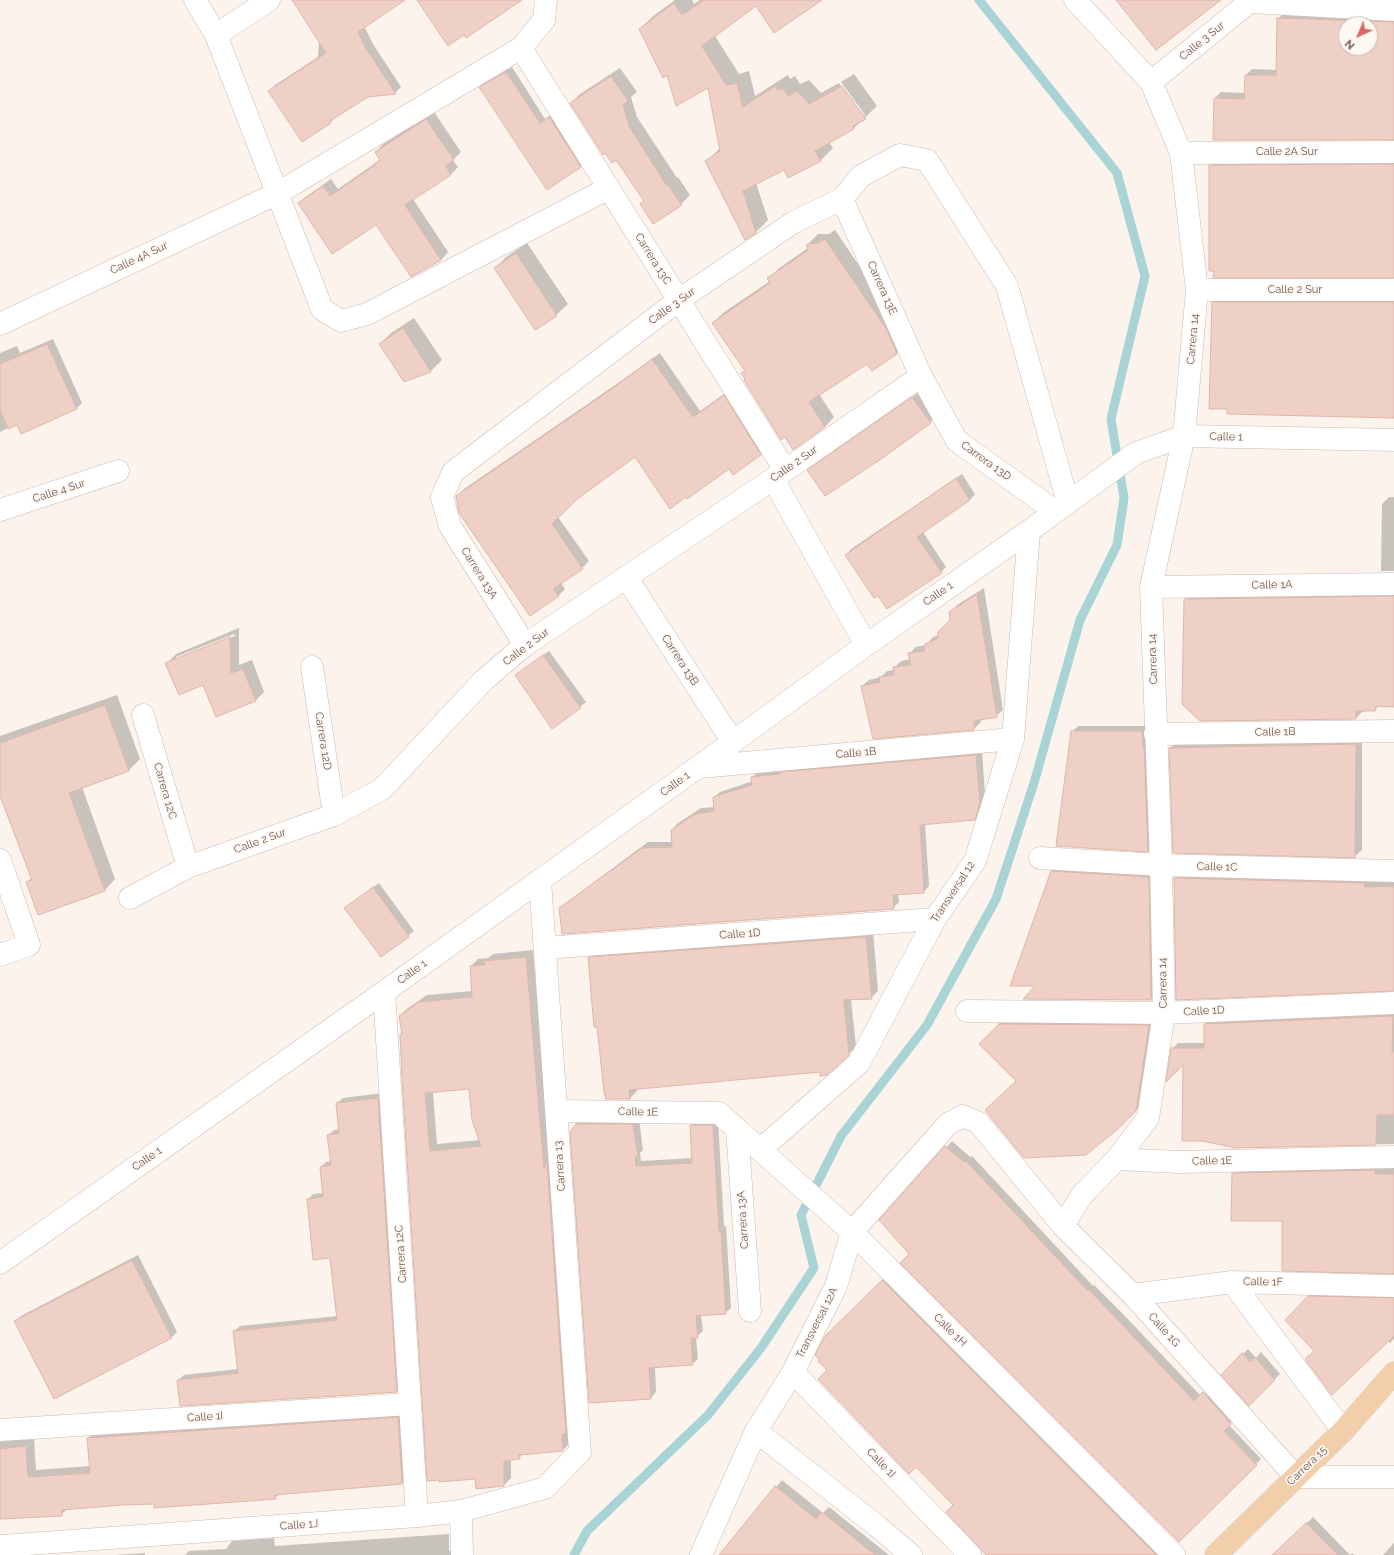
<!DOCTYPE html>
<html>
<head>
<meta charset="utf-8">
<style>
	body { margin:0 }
	#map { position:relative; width:1394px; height:1555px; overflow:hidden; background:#fbf3ec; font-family:Raleway,sans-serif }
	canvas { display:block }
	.north { position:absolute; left:1338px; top:16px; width:40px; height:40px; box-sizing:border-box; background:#fef8f3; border:1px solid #c7b8b2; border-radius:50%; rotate:224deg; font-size:11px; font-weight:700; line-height:16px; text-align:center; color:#755850 }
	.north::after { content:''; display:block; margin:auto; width:14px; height:18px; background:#da675d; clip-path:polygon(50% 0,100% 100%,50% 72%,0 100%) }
</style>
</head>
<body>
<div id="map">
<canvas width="1394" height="1555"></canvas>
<div class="north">N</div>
</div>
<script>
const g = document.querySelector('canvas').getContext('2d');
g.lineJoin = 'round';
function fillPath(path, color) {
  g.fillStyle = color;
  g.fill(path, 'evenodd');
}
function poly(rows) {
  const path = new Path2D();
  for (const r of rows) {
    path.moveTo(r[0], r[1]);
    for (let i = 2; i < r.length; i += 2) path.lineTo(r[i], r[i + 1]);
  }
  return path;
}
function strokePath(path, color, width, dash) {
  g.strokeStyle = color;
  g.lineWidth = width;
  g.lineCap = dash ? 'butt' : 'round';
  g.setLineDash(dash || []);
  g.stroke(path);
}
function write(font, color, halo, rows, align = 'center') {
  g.font = font + ' Raleway,sans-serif';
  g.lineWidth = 3.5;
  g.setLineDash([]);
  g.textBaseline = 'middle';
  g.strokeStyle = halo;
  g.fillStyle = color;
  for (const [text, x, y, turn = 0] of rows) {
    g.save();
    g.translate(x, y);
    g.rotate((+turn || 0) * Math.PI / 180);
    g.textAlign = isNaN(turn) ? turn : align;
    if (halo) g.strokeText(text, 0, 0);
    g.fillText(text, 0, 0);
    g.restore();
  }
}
fillPath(poly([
	[293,0,403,0,364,26,373,44,401,87,395,93,367,96,336,116,331,122,269,91,275,85,318,57,319,40],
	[675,0,692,0,694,4,700,0,814,0,756,4,715,36,739,74,749,71,755,96,788,75,790,79,795,76,800,84,809,80,821,93,839,83,863,117,865,115,841,82,854,74,877,106,854,128,829,142,833,148,821,160,788,176,785,169,756,183,768,220,756,232,707,161,720,148,709,86,668,74,640,29,652,17],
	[1284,13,1394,16,1394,139,1215,98,1221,92,1245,93,1246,75,1252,69,1277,70,1278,19],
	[1346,24,1370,24,1370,48,1346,48],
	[512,67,545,119,555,112,586,161,580,167,481,88,486,82],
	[620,68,637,92,631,97,637,117,677,178,678,177,690,195,681,204,645,200,616,158,571,103,580,94],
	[434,112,461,152,453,160,458,167,451,174,413,199,448,252,441,260,376,224,299,203,307,196,331,179,338,189,377,162,381,159,376,152,383,144],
	[1394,159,1394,276,1210,166,1216,160],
	[835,230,896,320,906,343,897,353,872,369,867,362,819,394,834,417,825,427,794,448,746,370,713,323,723,313,770,281,769,279,778,269,808,248,808,244,818,234,829,234],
	[527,243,568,304,556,315,535,329,495,268,506,257],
	[1219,297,1394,297,1394,416,1213,303],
	[414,318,442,360,431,371,404,381,380,344,391,333],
	[53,339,82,403,76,409,18,423,0,432,0,353,17,346,20,353],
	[660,353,700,411,731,389,767,447,760,454,730,468,635,456,577,497,558,517,589,561,582,568,561,583,565,589,558,596,457,497,464,489,621,381],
	[918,393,935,417,930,423,809,470,814,465],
	[962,474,975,494,970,500,923,532,946,567,941,572,846,555,851,549],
	[1389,497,1394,497,1394,571,1381,571,1382,504],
	[984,588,1003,710,996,716,980,719,981,722,974,729,862,686,869,680,881,677,887,671,895,670,894,668,901,661,911,659,910,653,916,647,926,645,933,637,939,635,951,620,950,612,957,605],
	[1394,590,1394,706,1379,705,1375,710,1363,711,1356,718,1185,600,1192,592],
	[239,628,239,665,252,660,264,692,255,701,204,684,167,663,176,654],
	[234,634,235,636,176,660,176,657],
	[549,651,586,702,580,707,516,675],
	[117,695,140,759,129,770,82,787,115,879,104,891,27,882,32,877,0,794,0,736],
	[1078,726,1147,726,1153,845,1148,851,1072,732],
	[1362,738,1362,850,1355,856,1174,852,1170,748,1177,741],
	[982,750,985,796,980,814,974,819,925,824,929,886,923,892,898,894,899,902,893,908,566,903,648,842,672,842,672,830,677,824,701,808,715,807,714,797,720,792,753,781,752,777,758,772],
	[1057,866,1154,872,1156,994,1151,999,1052,872],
	[1181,872,1394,878,1394,990,1175,878],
	[379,883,414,931,381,956,351,903],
	[873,930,878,991,871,998,851,999,856,1047,848,1054,821,1070,637,1088,637,1091,630,1098,598,1026,589,958,596,951],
	[533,950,551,1161,570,1443,563,1450,524,1453,519,1458,511,1459,511,1478,504,1485,402,1034,403,1033,400,1016,408,1008,427,995,473,991,471,966,478,959,488,958,493,954],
	[470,1088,480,1140,437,1144,433,1092],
	[1022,1002,1171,1003,1158,1087,1136,1110,1017,1080,999,1025],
	[1394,1010,1394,1144,1233,1147,1184,1063,1172,1049,1178,1043,1205,1043,1205,1024,1211,1018],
	[383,1093,402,1386,396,1391,178,1380,184,1375,238,1369,234,1331,240,1326,338,1316,331,1257,308,1199,313,1194,324,1193,321,1167,326,1162,331,1161,328,1135,334,1130,340,1129,337,1103,343,1098],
	[582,1119,639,1119,643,1150,640,1153,641,1161,693,1158,691,1126,696,1120,718,1120,724,1226,726,1226,731,1308,725,1313,701,1315,703,1331,696,1337,698,1359,692,1364,655,1367,656,1392,651,1398,577,1124],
	[952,1141,970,1157,972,1156,1093,1286,1094,1285,1123,1314,1201,1396,1210,1388,1236,1417,1229,1425,1261,1459,1179,1541,910,1254,881,1220],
	[1394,1164,1394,1272,1283,1220,1232,1174,1238,1168],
	[138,1255,177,1332,172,1337,55,1398,15,1321,21,1316],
	[889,1274,1165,1555,987,1555,955,1504,828,1370,821,1360,826,1337],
	[1314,1291,1394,1293,1394,1339,1390,1343,1388,1341,1286,1320],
	[1248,1349,1256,1358,1261,1352,1280,1374,1249,1405,1222,1375],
	[406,1410,410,1475,402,1483,280,1493,275,1498,154,1503,67,1509,61,1515,0,1518,0,1440,20,1438,20,1440,34,1439,36,1470,90,1466,88,1438,96,1431],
	[782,1480,823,1513,829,1507,889,1555,721,1555],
	[1313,1517,1350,1555,1352,1553,1354,1555,1274,1555],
	[449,1534,449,1551,453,1551,453,1555,185,1555,189,1551,226,1549,232,1541,274,1538,275,1546],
	[1394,1543,1394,1555,1383,1555],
	[145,1553,145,1555,114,1555]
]), '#0003');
strokePath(poly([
	[574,1555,587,1531,708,1415,761,1348,814,1268,801,1215,841,1136,927,1025,996,899,1034,783,1080,620,1117,545,1124,498,1111,419,1145,276,1117,173,979,0]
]), '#a9d4d5', 9);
const building = poly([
	[292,0,405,0,358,32,367,50,396,94,368,97,330,121,331,123,302,142,268,91,326,53,292,0],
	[417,0,522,0,466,38,464,35,448,46,417,0],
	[704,0,822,0,774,33,756,6,702,46,726,85,737,83,743,107,775,86,778,90,783,88,788,96,797,91,809,104,842,86,866,119,853,126,854,129,815,151,821,161,788,178,784,170,743,191,756,233,745,240,705,161,720,151,708,88,676,106,667,75,663,78,639,29,674,3,682,15,704,0],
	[1116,0,1221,0,1156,50,1116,0],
	[1277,18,1394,22,1394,140,1213,140,1214,98,1244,99,1245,75,1276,75,1277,18],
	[1346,24,1370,24,1370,48,1346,48,1346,24],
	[506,72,540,123,549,117,581,167,547,190,479,87,506,72],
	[611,76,628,101,623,105,629,126,667,186,668,185,682,205,653,224,640,204,644,201,616,160,612,163,605,153,603,155,602,153,570,103,611,76],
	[426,119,454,160,446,166,451,175,405,205,441,260,411,277,376,225,332,254,298,203,323,186,330,196,375,165,374,164,380,160,375,152,426,119],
	[1394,164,1394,278,1213,278,1214,271,1209,271,1209,165,1394,164],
	[825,239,887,330,897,354,872,371,867,364,809,402,825,427,793,450,785,437,781,440,744,380,745,379,741,373,745,371,712,323,770,283,767,278,807,251,807,244,818,243,825,239],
	[516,253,557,316,535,330,494,268,516,253],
	[1212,302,1394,302,1394,418,1227,414,1227,409,1209,409,1212,302],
	[403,328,431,372,404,382,379,344,403,328],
	[47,344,77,409,21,434,17,425,8,429,0,410,0,364,47,344],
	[652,359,693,417,724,395,761,455,733,475,729,469,687,499,686,497,670,509,635,457,577,499,552,524,583,569,553,589,559,596,530,616,459,513,456,496,613,388,652,359],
	[912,397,931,423,881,459,825,496,807,470,912,397],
	[956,478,970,500,917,537,942,573,887,609,878,596,874,598,845,555,956,478],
	[977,594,997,717,974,721,974,730,873,739,861,686,880,682,879,677,894,675,893,667,911,665,908,653,924,651,925,644,937,639,938,632,950,620,949,612,977,594],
	[1394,596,1394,707,1376,706,1375,711,1356,711,1356,719,1200,721,1182,704,1184,599,1394,596],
	[230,637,231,673,243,669,256,701,216,717,203,685,179,695,165,663,230,637],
	[543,655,581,708,552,729,515,675,543,655],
	[105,705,129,771,69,793,105,891,38,915,26,882,32,880,0,796,0,743,105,705],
	[1071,731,1142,731,1143,747,1144,747,1148,852,1056,846,1071,731],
	[1356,744,1355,858,1173,853,1169,748,1356,744],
	[976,755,980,803,975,820,920,825,924,893,893,895,894,909,562,934,559,908,642,848,672,847,671,830,695,814,714,811,713,797,752,785,751,777,780,774,780,772,976,755],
	[1051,871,1149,877,1151,1000,1023,999,1035,986,1010,986,1051,871],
	[1174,878,1364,883,1365,887,1394,886,1394,991,1176,1000,1174,878],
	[373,887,409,937,381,957,344,908,373,887],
	[866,937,872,999,844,1000,849,1055,827,1075,820,1076,820,1072,629,1090,630,1099,606,1099,604,1092,597,1027,594,1027,588,957,866,937],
	[526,957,544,1168,547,1163,566,1434,562,1434,563,1451,519,1455,520,1459,504,1461,504,1486,476,1489,475,1479,439,1482,439,1480,427,1481,402,1077,400,1034,402,1034,399,1016,419,1002,472,997,470,966,485,965,484,961,526,957],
	[469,1089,472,1120,481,1146,430,1151,425,1093,469,1089],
	[1393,1016,1392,1052,1394,1052,1394,1115,1377,1115,1376,1145,1232,1148,1232,1147,1202,1141,1182,1141,1183,1065,1166,1082,1171,1048,1204,1048,1204,1024,1393,1016],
	[999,1024,1149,1025,1136,1111,1119,1128,1086,1155,1024,1158,985,1110,1016,1081,979,1044,999,1024],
	[378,1098,397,1392,180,1406,177,1380,238,1373,233,1331,337,1320,330,1258,313,1260,307,1199,323,1197,320,1167,331,1165,327,1135,339,1133,336,1103,378,1098],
	[576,1124,633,1124,638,1157,635,1157,636,1166,692,1163,690,1125,713,1125,719,1231,721,1231,726,1314,696,1316,698,1338,691,1338,693,1365,649,1368,651,1399,589,1403,570,1132,576,1124],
	[945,1146,964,1162,966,1161,1087,1290,1088,1289,1117,1319,1194,1401,1203,1392,1231,1424,1224,1431,1257,1465,1179,1542,900,1263,909,1254,879,1220,945,1146],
	[1375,1170,1375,1174,1394,1174,1394,1274,1282,1271,1282,1221,1231,1221,1232,1173,1375,1170],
	[132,1260,172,1338,54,1399,14,1321,132,1260],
	[882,1280,1156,1555,986,1555,946,1512,953,1505,916,1467,909,1474,818,1379,827,1370,818,1361,820,1360,815,1355,825,1336,882,1280],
	[1308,1296,1394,1298,1394,1336,1332,1395,1305,1359,1314,1351,1285,1320,1308,1296],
	[1242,1353,1250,1362,1255,1357,1275,1380,1249,1406,1221,1375,1242,1353],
	[398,1417,402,1484,275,1495,276,1499,154,1508,154,1504,123,1505,62,1510,62,1516,0,1519,0,1449,26,1446,28,1477,90,1473,87,1438,398,1417],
	[775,1486,816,1519,822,1512,875,1555,719,1555,775,1486],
	[1306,1523,1338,1555,1272,1555,1306,1523]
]);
fillPath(building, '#efd0c6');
strokePath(building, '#e0b5a8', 1);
const minor = poly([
	[195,0,216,35,322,309,341,321,367,314,609,188],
	[1250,2,1394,10],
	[216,35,269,0],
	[521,48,785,470],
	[1151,82,1252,0],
	[1181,153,1394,152],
	[842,199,921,376,957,441,1055,511],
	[1197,290,1394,290],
	[0,324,278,193,521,48,544,20,546,0],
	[773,479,866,645],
	[0,510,118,471],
	[626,577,733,742],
	[1151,587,1394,584],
	[525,645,450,526,442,497,453,472,679,300,794,222,842,199,861,176,900,155,927,160,1007,286,1068,503],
	[312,667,334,815],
	[143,715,188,867],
	[1155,734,1394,731],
	[700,767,1013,739],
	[1040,858,1161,865,1394,871],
	[0,860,29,945,0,955],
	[130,898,188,867,334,815,382,789,484,680,525,645,773,479,921,376],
	[545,948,935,919],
	[384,992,417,1516],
	[967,1011,1164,1013,1394,1003],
	[557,1111,719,1113,852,1232,1174,1555],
	[737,1129,750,1311],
	[761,1149,859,1063,935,919,975,861,1013,739,1029,531],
	[1117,1159,1179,1162,1394,1157],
	[1063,1226,1082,1195,1117,1159,1148,1118,1164,1013,1161,865,1151,587,1184,436,1197,290,1181,153,1151,82,1075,0],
	[0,1263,384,992,733,742,866,645,1029,531,1136,453,1184,436,1394,440],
	[1232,1282,1343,1431],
	[1133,1295,1232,1282,1394,1286],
	[793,1372,970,1555],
	[0,1430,410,1404],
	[756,1431,877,1526,911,1555],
	[461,1511,462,1555],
	[0,1546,417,1516,461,1511,545,1488,580,1452,540,880],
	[701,1555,756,1431,793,1372,836,1286,852,1232,948,1124,963,1116,979,1123,1063,1226,1133,1295,1296,1477,1394,1477]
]);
const major = poly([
	[1216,1555,1343,1431,1394,1373]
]);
strokePath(minor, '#cdbab2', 23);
strokePath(major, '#d8d0ce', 23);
strokePath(minor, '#fff', 22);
strokePath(major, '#f3ceab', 22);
write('11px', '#755850', '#fef8f3', [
	["Calle 3 Sur",1202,41,-39],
	["Calle 2A Sur",1287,152],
	["Calle 4A Sur",139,258,-25],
	["Carrera 13C",653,259,58],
	["Carrera 13E",882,288,66],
	["Calle 2 Sur",1295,290],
	["Calle 3 Sur",672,306,-36],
	["Carrera 14",1193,339,-85],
	["Calle 1",1226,437,1],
	["Carrera 13D",986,461,36],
	["Calle 2 Sur",794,464,-35],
	["Calle 4 Sur",59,491,-18],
	["Carrera 13A",479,573,58],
	["Calle 1A",1272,585,-1],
	["Calle 1",938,594,-35],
	["Calle 2 Sur",526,647,-37],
	["Carrera 14",1153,659,-92],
	["Carrera 13B",680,660,57],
	["Calle 1B",1275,732,-1],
	["Carrera 12D",323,741,81],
	["Calle 1B",856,753,-5],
	["Calle 1",675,784,-36],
	["Carrera 12C",165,791,74],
	["Calle 2 Sur",260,841,-20],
	["Calle 1C",1217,867,1],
	["Transversal 12",953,892,-57],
	["Calle 1D",740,934,-4],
	["Calle 1",412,972,-36],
	["Carrera 14",1163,983,-91],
	["Calle 1D",1204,1011,-3],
	["Calle 1E",638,1112,1],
	["Calle 1",147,1159,-35],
	["Calle 1E",1212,1161,-1],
	["Carrera 13",560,1166,-94],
	["Carrera 13A",743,1220,-94],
	["Carrera 12C",401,1254,-94],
	["Calle 1F",1263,1282,1],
	["Transversal 12A",817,1323,-63],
	["Calle 1H",950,1330,45],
	["Calle 1G",1164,1330,48],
	["Calle 1I",205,1417,-4],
	["Calle 1I",881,1463,46],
	["Carrera 15",1307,1466,-44],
	["Calle 1J",299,1525,-4]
]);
</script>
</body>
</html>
